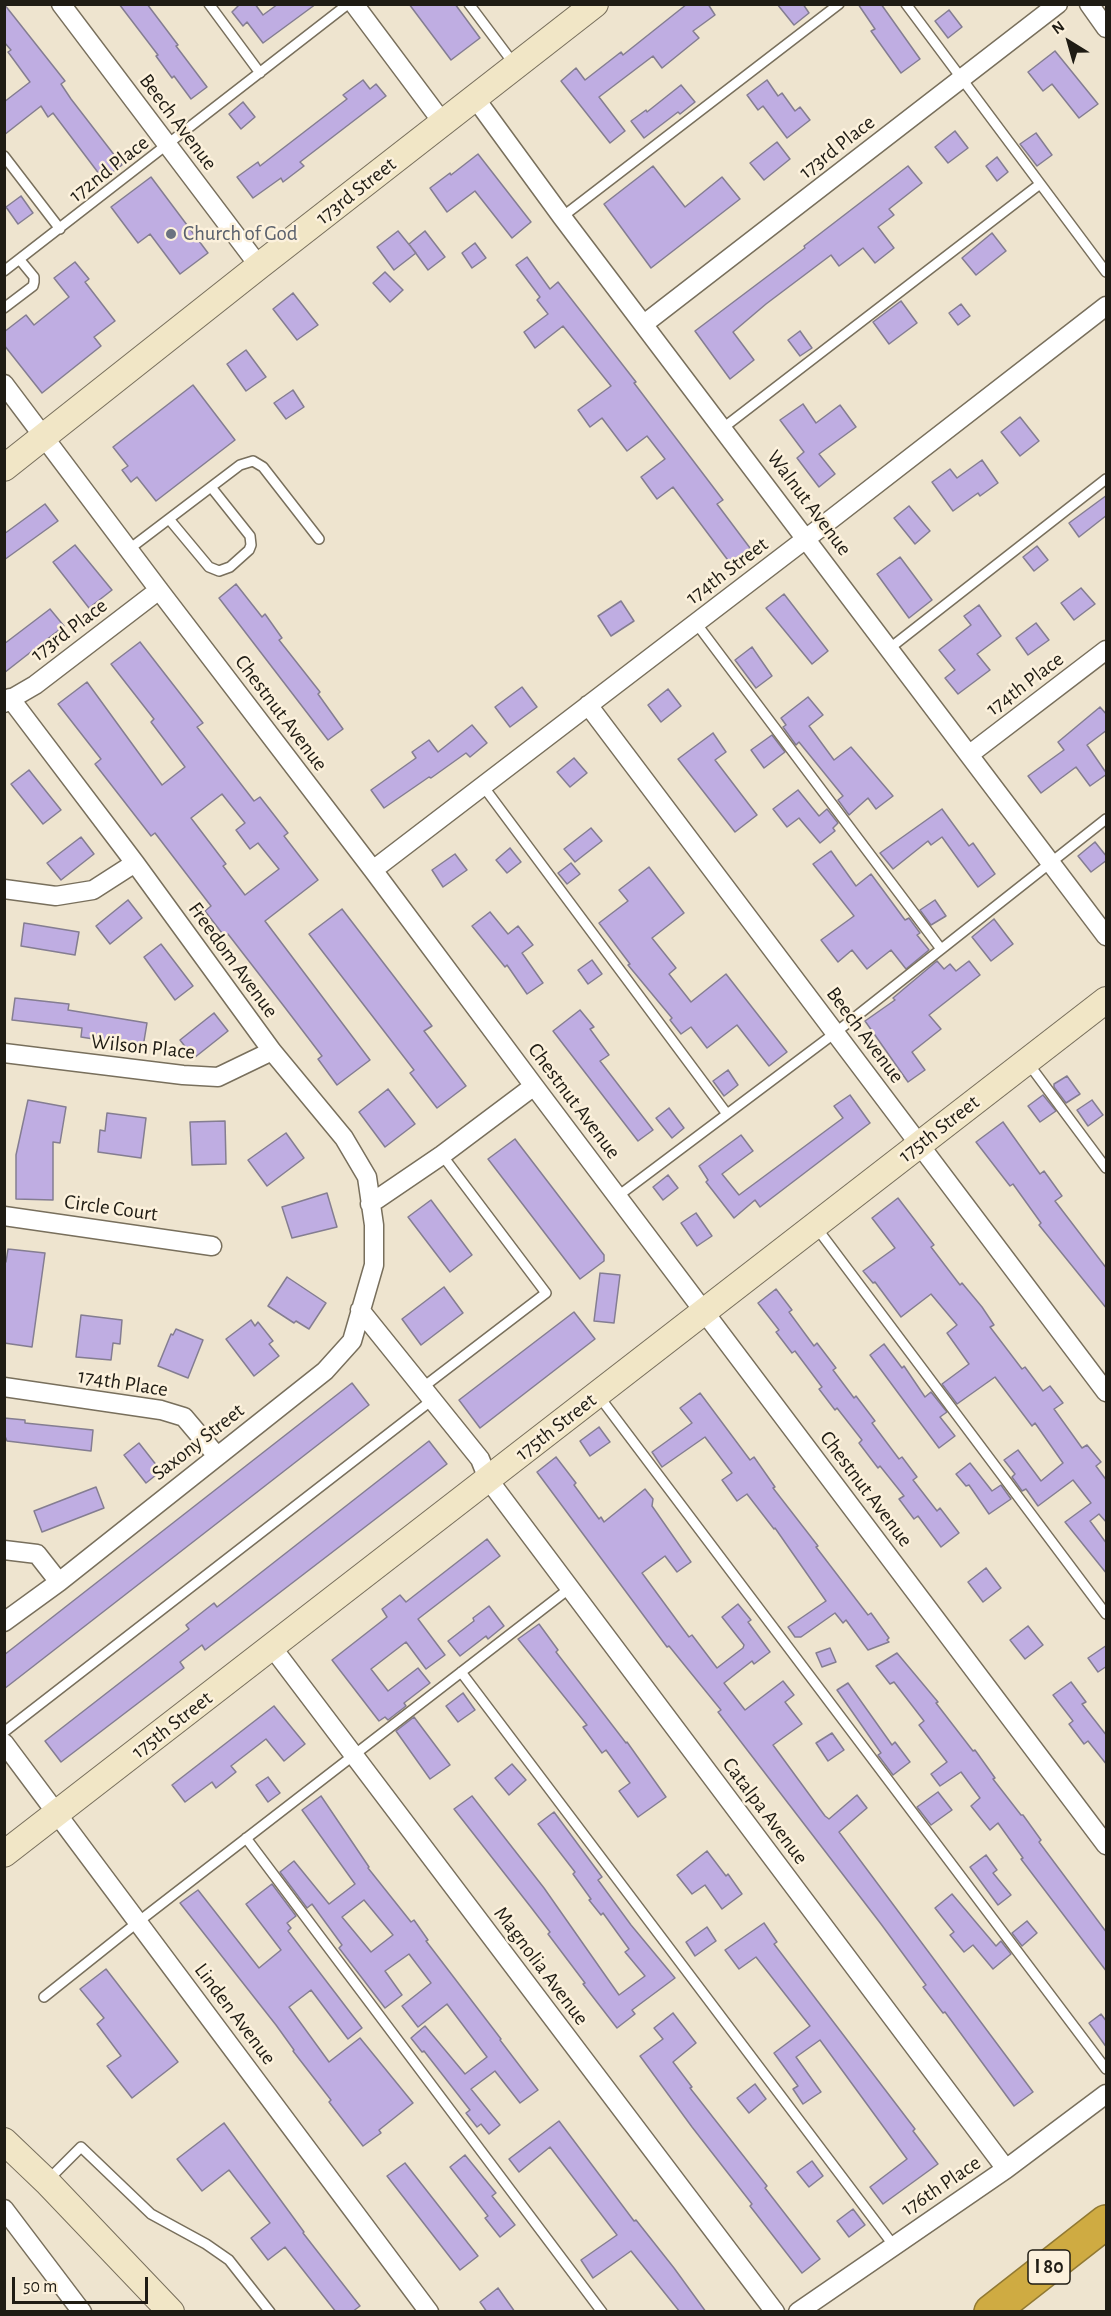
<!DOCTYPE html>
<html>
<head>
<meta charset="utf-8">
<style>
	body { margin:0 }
	#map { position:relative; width:1111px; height:2316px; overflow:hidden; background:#eee4cf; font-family:"Alegreya Sans",sans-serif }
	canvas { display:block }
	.frame { position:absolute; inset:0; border:6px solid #1f1c14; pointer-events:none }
	.north { position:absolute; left:1039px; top:12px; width:60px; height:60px; -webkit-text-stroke:4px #fcf1dc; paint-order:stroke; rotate:323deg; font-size:16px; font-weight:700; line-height:24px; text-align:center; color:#1f1c14 }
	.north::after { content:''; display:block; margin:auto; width:21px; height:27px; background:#1f1c14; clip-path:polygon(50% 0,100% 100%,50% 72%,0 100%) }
	.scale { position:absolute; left:12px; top:2277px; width:136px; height:27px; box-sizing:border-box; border:3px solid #1f1c14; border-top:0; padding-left:8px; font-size:18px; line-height:21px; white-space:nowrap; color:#1f1c14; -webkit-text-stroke:4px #fcf1dc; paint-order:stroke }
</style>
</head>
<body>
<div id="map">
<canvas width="1111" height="2316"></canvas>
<div class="frame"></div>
<div class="north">N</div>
<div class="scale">50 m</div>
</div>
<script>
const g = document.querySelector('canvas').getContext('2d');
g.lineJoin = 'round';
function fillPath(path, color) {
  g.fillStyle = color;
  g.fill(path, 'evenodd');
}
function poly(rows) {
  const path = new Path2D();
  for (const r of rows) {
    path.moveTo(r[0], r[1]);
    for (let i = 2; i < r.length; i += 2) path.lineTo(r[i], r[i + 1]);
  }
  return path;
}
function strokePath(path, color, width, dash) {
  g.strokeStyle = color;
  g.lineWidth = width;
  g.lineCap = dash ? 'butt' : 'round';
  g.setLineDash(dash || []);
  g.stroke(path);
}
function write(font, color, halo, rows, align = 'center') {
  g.font = font + ' "Alegreya Sans",sans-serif';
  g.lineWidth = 5;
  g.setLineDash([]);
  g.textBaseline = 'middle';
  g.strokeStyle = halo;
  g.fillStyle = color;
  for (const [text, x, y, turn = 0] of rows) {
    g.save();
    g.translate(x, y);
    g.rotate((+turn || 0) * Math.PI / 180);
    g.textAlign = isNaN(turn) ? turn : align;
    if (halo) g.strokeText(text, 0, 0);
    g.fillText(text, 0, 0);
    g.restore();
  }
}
const building = poly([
	[4,4,65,81,61,84,71,99,122,165,103,179,53,113,48,117,41,106,4,135,4,102,30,82,8,52,11,50,4,42,4,4],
	[119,4,147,4,178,45,176,46,207,87,191,99,174,76,172,78,156,56,158,55,119,4],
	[240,4,255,4,263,15,278,4,316,4,263,43,247,22,243,26,232,12,240,4],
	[409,4,455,4,480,38,451,60,409,4],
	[687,4,708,4,715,15,693,31,699,38,662,68,653,56,599,97,625,131,610,143,561,81,576,68,585,80,621,52,623,55,687,4],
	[777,4,803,4,809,13,794,25,777,4],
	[858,4,881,4,920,59,901,73,871,31,875,29,858,4],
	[949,10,962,27,948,38,935,21,949,10],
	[1055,51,1098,104,1079,118,1052,84,1043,91,1028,72,1055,51],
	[363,80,370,89,376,84,386,96,300,162,304,166,283,182,281,178,253,198,237,177,258,162,260,166,321,119,347,99,343,95,363,80],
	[767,80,778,96,782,93,795,111,800,107,810,120,787,138,763,106,758,110,747,95,767,80],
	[681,85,695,102,680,114,678,112,644,138,631,121,646,110,647,112,681,85],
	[243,102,255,117,241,129,229,114,243,102],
	[955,131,968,148,948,163,935,147,955,131],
	[1036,133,1052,155,1037,166,1020,144,1036,133],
	[777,142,790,159,764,180,750,163,777,142],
	[478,154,531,222,512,238,475,191,447,212,430,188,450,173,451,175,478,154],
	[997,157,1008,172,997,181,986,166,997,157],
	[653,166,685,207,722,177,740,199,651,268,604,204,653,166],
	[908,166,922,183,889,209,894,215,878,227,894,248,875,263,863,248,839,266,831,255,766,304,733,332,754,360,730,379,695,331,805,248,804,246,908,166],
	[151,177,208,253,180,274,150,234,138,243,111,207,151,177],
	[21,196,33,213,18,224,6,207,21,196],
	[398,231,416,253,394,270,377,247,398,231],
	[425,231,445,257,428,270,409,244,425,231],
	[992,233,1006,251,976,275,962,258,992,233],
	[475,243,486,258,472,268,462,253,475,243],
	[527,257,550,289,558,282,636,382,634,383,723,500,717,504,750,548,730,563,673,487,657,499,641,477,665,459,647,436,627,451,602,418,590,427,578,410,611,386,563,326,535,348,524,332,548,314,537,300,540,297,516,265,527,257],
	[75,262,89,279,85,282,115,321,94,337,101,346,42,393,4,345,4,332,26,315,34,325,69,297,54,278,75,262],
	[385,272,403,290,390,302,373,283,385,272],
	[293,293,318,325,297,340,273,309,293,293],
	[901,301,917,323,889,344,873,322,901,301],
	[961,304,970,316,958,325,949,313,961,304],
	[800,331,812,348,800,356,788,340,800,331],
	[246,350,266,377,246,391,227,364,246,350],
	[193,385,235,440,156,501,137,477,131,482,122,470,128,466,113,447,193,385],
	[293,390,304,407,286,419,274,403,293,390],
	[803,404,816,423,840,405,856,427,819,454,835,474,819,487,797,458,804,452,780,420,803,404],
	[1020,417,1039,441,1020,456,1001,432,1020,417],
	[982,460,998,483,980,496,978,493,953,511,932,482,950,469,957,478,982,460],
	[1107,495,1107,515,1079,537,1069,523,1107,495],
	[45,504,58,521,4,560,4,534,45,504],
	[909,506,930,531,915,544,894,518,909,506],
	[75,545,112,590,89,608,53,562,75,545],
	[1037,546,1048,560,1034,571,1023,557,1037,546],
	[900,557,932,600,909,618,877,574,900,557],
	[236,584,262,617,265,614,282,638,279,640,320,692,318,694,343,729,328,740,219,598,236,584],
	[1081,588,1095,604,1074,620,1061,603,1081,588],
	[784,594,828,651,812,664,766,608,784,594],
	[621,601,634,621,611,636,598,616,621,601],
	[979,605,1001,636,977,654,990,670,958,694,945,678,955,670,939,650,971,625,964,616,979,605],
	[50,609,64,626,4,673,4,644,50,609],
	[1036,623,1049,640,1028,655,1016,638,1036,623],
	[140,642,203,723,197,727,254,801,260,797,288,833,284,836,318,880,265,921,370,1060,337,1085,318,1059,322,1056,283,1005,228,934,225,937,205,911,211,906,155,833,151,836,95,764,101,759,58,704,87,682,162,785,185,767,151,722,154,719,111,664,140,642],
	[222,794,245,823,236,830,250,849,258,843,279,869,245,895,223,866,226,864,191,818,222,794],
	[752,647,772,676,756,688,735,660,752,647],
	[522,687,537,707,510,727,495,707,522,687],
	[668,689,681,706,661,722,648,705,668,689],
	[808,697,823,715,809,726,834,760,851,747,893,796,876,809,868,798,849,815,838,800,843,796,799,742,796,745,783,727,786,725,781,718,808,697],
	[1100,707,1107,715,1107,730,1087,745,1107,774,1090,786,1076,767,1041,793,1028,776,1064,750,1058,742,1100,707],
	[472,725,487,743,470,757,466,753,431,778,429,777,384,808,371,790,416,758,412,752,429,740,438,752,472,725],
	[713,733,726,752,715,760,757,815,735,832,678,759,713,733],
	[772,735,785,752,764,768,751,750,772,735],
	[574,758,587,773,570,787,557,772,574,758],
	[29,770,61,810,43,824,11,784,29,770],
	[798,790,819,816,827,809,838,823,833,828,835,831,820,843,799,818,787,827,773,809,798,790],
	[942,809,969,846,973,843,995,874,978,887,942,837,931,845,928,841,893,869,880,853,942,809],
	[591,828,602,841,575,862,564,849,591,828],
	[81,837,94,854,61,880,47,863,81,837],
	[1095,842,1107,857,1107,860,1091,872,1078,856,1095,842],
	[510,848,521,862,507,873,496,860,510,848],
	[831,851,856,886,871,874,905,920,909,918,920,933,917,935,929,950,906,969,891,950,867,969,852,950,838,962,821,940,854,916,813,864,831,851],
	[455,854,467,870,443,887,432,870,455,854],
	[571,863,580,874,567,884,558,873,571,863],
	[649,867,684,913,652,938,676,968,669,974,691,1002,726,974,787,1052,769,1066,737,1025,707,1048,691,1027,681,1034,670,1020,672,1018,628,965,630,964,599,923,628,901,619,890,649,867],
	[128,900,142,918,110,944,96,926,128,900],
	[935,900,946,916,931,925,920,910,935,900],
	[342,909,432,1026,424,1031,466,1086,437,1108,410,1073,414,1070,309,934,342,909],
	[490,912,508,934,518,926,533,945,522,953,543,983,527,994,507,965,505,967,472,926,490,912],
	[994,919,1013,944,991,961,972,937,994,919],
	[24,923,79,932,75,955,21,946,24,923],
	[161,944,193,986,175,1000,144,957,161,944],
	[592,960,602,974,588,984,578,970,592,960],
	[937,961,944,969,950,964,956,971,969,961,980,975,929,1015,941,1029,912,1052,925,1070,908,1082,865,1021,895,1000,893,998,937,961],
	[15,998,69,1004,68,1010,147,1023,143,1047,81,1037,82,1028,12,1020,15,998],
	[580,1010,594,1027,590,1029,609,1055,600,1061,653,1130,638,1141,553,1031,580,1010],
	[214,1013,228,1031,194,1058,180,1040,214,1013],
	[728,1070,738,1085,724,1096,713,1081,728,1070],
	[1067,1076,1080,1094,1066,1103,1054,1087,1054,1084,1067,1076],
	[388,1089,415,1124,385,1147,359,1112,388,1089],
	[850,1095,870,1123,760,1207,755,1200,734,1218,706,1182,708,1180,699,1166,741,1135,753,1151,722,1174,739,1195,843,1118,834,1106,850,1095],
	[1043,1095,1056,1111,1040,1122,1028,1106,1043,1095],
	[28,1100,66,1107,60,1143,53,1142,53,1200,16,1199,16,1155,28,1100],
	[1092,1100,1103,1115,1088,1126,1077,1110,1092,1100],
	[669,1108,684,1128,672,1138,656,1118,669,1108],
	[107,1113,146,1118,141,1158,98,1152,100,1130,105,1131,107,1113],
	[225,1121,226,1164,192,1165,190,1122,225,1121],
	[1003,1122,1040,1174,1044,1171,1062,1196,1055,1201,1107,1269,1107,1309,1039,1225,1041,1223,1013,1184,1010,1186,976,1142,1003,1122],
	[286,1133,304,1158,267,1186,248,1160,286,1133],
	[515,1139,604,1255,604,1261,580,1279,488,1159,515,1139],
	[668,1175,678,1188,663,1200,653,1187,668,1175],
	[327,1193,337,1227,292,1238,282,1207,327,1193],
	[898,1198,934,1245,931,1247,960,1285,962,1283,982,1307,994,1325,990,1327,1022,1369,1025,1367,1043,1391,1050,1386,1063,1403,1054,1409,1082,1448,1087,1445,1101,1462,1096,1466,1107,1481,1107,1523,1099,1514,1090,1521,1107,1544,1107,1574,1065,1522,1091,1503,1073,1480,1038,1506,1026,1489,1022,1491,1012,1477,1015,1474,1004,1460,1018,1450,1041,1481,1063,1463,1035,1423,1032,1426,995,1377,957,1404,942,1384,969,1364,947,1333,957,1325,931,1294,901,1317,875,1282,873,1283,863,1271,895,1248,872,1218,898,1198],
	[431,1200,472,1255,450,1272,408,1217,431,1200],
	[696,1213,712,1236,697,1246,681,1223,696,1213],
	[8,1249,45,1253,32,1347,4,1343,4,1261,6,1262,8,1249],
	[600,1273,620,1275,614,1323,594,1321,600,1273],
	[287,1277,326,1303,309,1329,296,1321,294,1323,268,1306,287,1277],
	[444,1287,463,1313,421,1345,402,1319,444,1287],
	[776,1289,792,1310,789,1312,814,1346,817,1343,836,1368,833,1370,854,1398,856,1396,875,1421,872,1423,899,1459,902,1457,917,1477,913,1480,937,1511,940,1508,959,1533,941,1547,918,1516,914,1519,899,1499,904,1496,880,1466,878,1468,859,1443,862,1440,837,1408,835,1410,819,1389,822,1387,795,1351,792,1353,776,1332,779,1330,758,1303,776,1289],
	[574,1312,595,1339,480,1428,459,1400,574,1312],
	[81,1315,122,1320,120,1344,113,1343,111,1360,76,1357,81,1315],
	[251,1320,255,1326,258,1322,273,1341,269,1344,279,1356,254,1376,226,1339,251,1320],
	[176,1329,203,1340,188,1378,158,1366,171,1334,173,1335,176,1329],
	[884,1344,902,1368,904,1366,925,1397,931,1392,947,1412,940,1417,955,1436,939,1448,870,1355,884,1344],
	[352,1383,369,1405,4,1689,4,1655,352,1383],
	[700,1393,750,1460,754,1457,775,1487,773,1488,818,1546,816,1547,868,1615,871,1613,889,1638,887,1640,889,1642,868,1650,846,1620,843,1623,835,1613,801,1637,795,1637,788,1627,826,1601,775,1528,774,1529,747,1494,737,1501,722,1480,732,1473,705,1437,662,1467,652,1452,692,1423,680,1408,700,1393],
	[4,1418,25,1420,25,1423,93,1430,91,1451,7,1441,4,1434,4,1418],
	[599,1427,610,1442,590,1456,580,1441,599,1427],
	[429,1441,447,1464,205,1650,202,1645,180,1662,184,1668,61,1762,45,1741,189,1629,186,1625,214,1603,217,1607,429,1441],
	[139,1443,161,1471,146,1483,124,1455,139,1443],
	[556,1457,576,1483,574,1485,599,1519,601,1517,604,1522,645,1489,653,1499,652,1506,691,1562,677,1572,665,1556,642,1573,689,1637,692,1635,717,1668,743,1648,744,1645,722,1617,738,1604,751,1620,748,1622,770,1652,754,1664,752,1661,724,1683,745,1710,783,1681,794,1695,785,1702,802,1724,773,1745,825,1816,829,1819,857,1795,867,1808,839,1832,1033,2092,1014,2106,945,2012,943,2013,923,1987,926,1985,881,1924,718,1712,721,1710,669,1646,667,1647,537,1472,556,1457],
	[970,1463,992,1491,1001,1485,1011,1499,989,1514,969,1485,966,1486,956,1474,970,1463],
	[96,1487,104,1508,42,1532,34,1511,96,1487],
	[487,1539,500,1556,418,1619,445,1655,426,1669,406,1642,371,1669,388,1691,418,1668,430,1683,404,1703,406,1706,388,1720,385,1717,379,1721,332,1660,387,1617,382,1609,400,1595,406,1602,487,1539],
	[986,1568,1001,1588,983,1602,968,1582,986,1568],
	[489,1606,504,1626,488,1639,486,1636,460,1656,448,1641,474,1621,473,1618,489,1606],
	[539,1624,558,1650,556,1652,626,1743,627,1742,666,1797,638,1817,619,1791,630,1783,606,1750,602,1753,583,1727,587,1725,518,1639,539,1624],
	[1028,1626,1043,1645,1025,1659,1010,1640,1028,1626],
	[1107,1645,1107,1666,1098,1672,1088,1658,1107,1645],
	[830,1648,836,1662,822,1667,816,1653,830,1648],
	[897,1653,938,1702,936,1703,973,1751,975,1750,995,1778,993,1779,1021,1815,1023,1815,1041,1840,1039,1842,1107,1933,1107,1972,1021,1859,1023,1858,998,1823,990,1830,971,1806,980,1798,961,1772,940,1786,931,1774,947,1762,919,1725,924,1721,894,1682,890,1684,876,1666,897,1653],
	[1071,1682,1086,1702,1082,1704,1107,1736,1107,1765,1088,1741,1084,1744,1069,1724,1073,1721,1053,1695,1071,1682],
	[848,1683,892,1745,895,1742,910,1762,893,1775,878,1755,881,1753,837,1690,848,1683],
	[463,1693,475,1710,458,1722,446,1706,463,1693],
	[274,1706,305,1744,284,1761,266,1739,231,1766,236,1772,216,1788,212,1782,185,1802,172,1785,274,1706],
	[414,1717,450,1765,430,1779,396,1731,414,1717],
	[832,1733,844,1750,828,1761,816,1743,832,1733],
	[512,1764,526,1780,509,1795,495,1778,512,1764],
	[268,1777,280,1793,268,1802,256,1785,268,1777],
	[938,1792,952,1810,931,1825,917,1807,938,1792],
	[321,1796,369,1867,368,1868,411,1922,414,1920,428,1940,426,1941,501,2039,500,2040,538,2090,520,2103,495,2071,471,2089,500,2125,489,2134,481,2124,477,2127,466,2113,470,2110,424,2051,422,2052,411,2038,425,2026,465,2074,487,2057,447,2004,418,2027,402,2006,431,1983,409,1954,385,1971,402,1995,385,2008,339,1948,342,1945,312,1904,307,1908,280,1872,294,1861,329,1904,355,1884,302,1810,321,1796],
	[364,1900,393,1935,371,1952,342,1917,364,1900],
	[472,1796,544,1888,619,1995,645,1976,625,1952,629,1949,603,1913,601,1915,589,1900,591,1899,573,1874,575,1872,538,1824,554,1812,602,1877,598,1880,631,1925,675,1978,632,2010,635,2014,617,2028,583,1984,585,1983,548,1934,550,1932,530,1906,454,1809,472,1796],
	[707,1851,726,1876,728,1874,742,1894,722,1909,705,1885,692,1894,677,1875,707,1851],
	[986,1855,997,1870,993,1873,1011,1895,998,1905,970,1867,986,1855],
	[272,1884,296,1916,287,1923,291,1928,288,1931,362,2028,348,2039,311,1990,289,2007,329,2062,360,2038,413,2103,379,2130,381,2133,363,2146,329,2102,331,2100,293,2051,294,2050,276,2025,180,1903,198,1890,259,1968,281,1950,246,1904,272,1884],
	[952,1894,996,1946,1001,1941,1011,1954,993,1969,973,1945,964,1952,950,1935,954,1932,935,1908,952,1894],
	[1027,1921,1037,1933,1022,1946,1012,1933,1027,1921],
	[764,1923,777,1942,774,1944,915,2129,913,2131,938,2164,883,2204,870,2187,907,2159,820,2040,796,2057,821,2092,803,2104,793,2089,798,2086,774,2053,810,2026,756,1957,739,1969,725,1950,764,1923],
	[707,1927,716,1941,695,1956,686,1942,707,1927],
	[106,1969,178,2062,132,2098,107,2066,121,2056,97,2024,104,2018,80,1989,106,1969],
	[673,2013,696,2043,673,2062,692,2087,690,2088,767,2186,765,2188,820,2259,802,2273,750,2206,752,2204,692,2127,640,2056,663,2039,654,2028,673,2013],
	[1101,2014,1107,2022,1107,2048,1089,2023,1101,2014],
	[755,2084,766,2099,749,2113,737,2098,755,2084],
	[559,2121,634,2221,636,2220,674,2268,706,2312,680,2312,631,2251,593,2278,581,2260,617,2235,550,2147,519,2172,509,2159,559,2121],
	[224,2123,304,2232,303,2233,360,2306,352,2312,336,2312,285,2247,268,2260,251,2238,270,2223,229,2170,202,2191,177,2159,224,2123],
	[465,2155,496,2193,492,2196,515,2225,500,2237,485,2218,488,2216,450,2167,465,2155],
	[812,2161,823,2176,809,2187,797,2172,812,2161],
	[405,2163,478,2256,460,2270,387,2176,405,2163],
	[853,2209,865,2225,849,2237,837,2221,853,2209],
	[498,2288,515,2312,487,2312,480,2302,498,2288]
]);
fillPath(building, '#bfade2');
strokePath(building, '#847d91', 1.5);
const lane = poly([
	[209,4,260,73],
	[469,4,514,64],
	[906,4,1106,272],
	[4,156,60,229],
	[562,217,839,4],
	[4,271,348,4],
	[4,308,33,286,34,282,34,277,20,260],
	[723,428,1040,184],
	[169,519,209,567,219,571,230,567,249,550,251,545,250,536,211,487],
	[128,550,240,465,253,461,263,467,319,539],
	[696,623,941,949],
	[890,648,1106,479],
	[483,786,727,1114],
	[1028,1063,1106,1168],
	[618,1196,835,1033,1106,819],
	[816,1227,1106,1614],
	[422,1388,546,1293,442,1155],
	[598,1395,1106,2069],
	[461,1672,894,2246],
	[4,1732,432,1400],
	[246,1838,602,2312],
	[44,1997,138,1922,570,1588],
	[48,2180,81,2147,151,2214,206,2244,229,2260,270,2312]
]);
const street = poly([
	[61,4,259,266],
	[354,4,443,123],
	[1089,4,1106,28],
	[475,98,562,217,1106,936],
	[644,324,1058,4],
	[4,384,159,590,373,870,534,1086,1106,1845],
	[4,703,35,685,159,590],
	[588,705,1106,1392],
	[970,754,1106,650],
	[373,870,807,538,1106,306],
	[4,889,56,896,93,890,135,863],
	[4,1053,183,1075,218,1077,272,1051],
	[370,1204,442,1155,534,1086],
	[4,1216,212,1246],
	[360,1310,480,1459,488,1479,1006,2169],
	[4,1387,161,1410,184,1417,217,1456],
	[4,1550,37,1554,59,1582],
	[4,1622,59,1582,325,1371,352,1341,374,1265,374,1225,367,1177,344,1138,272,1051,135,863,10,698],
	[272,1647,775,2312],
	[4,1743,429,2312],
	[4,2209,82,2312],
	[798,2312,1006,2169,1106,2094]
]);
const secondary = poly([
	[4,468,259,266,595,4],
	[4,1854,1106,1000],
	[4,2141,47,2182,171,2312]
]);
const highway = poly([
	[991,2312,1106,2222]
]);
strokePath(lane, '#786f5c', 12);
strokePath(street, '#786f5c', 21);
strokePath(secondary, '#786f5c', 28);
strokePath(highway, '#917932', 36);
strokePath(lane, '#fff', 9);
strokePath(street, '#fff', 18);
strokePath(secondary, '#f1e6c6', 26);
strokePath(highway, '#cfab42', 33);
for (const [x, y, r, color] of [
	[171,234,6,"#6b7280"]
]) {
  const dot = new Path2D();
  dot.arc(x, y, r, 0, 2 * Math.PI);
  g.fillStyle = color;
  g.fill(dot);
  strokePath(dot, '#fcf1dc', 2);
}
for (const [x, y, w] of [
	[1049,2267,42]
]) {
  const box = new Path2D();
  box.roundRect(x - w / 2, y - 17, w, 34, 4.5);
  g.fillStyle = '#fcf1dc';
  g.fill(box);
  strokePath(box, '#1f1c14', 1.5);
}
write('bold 20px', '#1f1c14', null, [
	["I 80",1049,2267]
]);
write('21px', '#1f1c14', '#fcf1dc', [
	["Beech Avenue",178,122,53],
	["173rd Place",837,147,-38],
	["172nd Place",109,169,-38],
	["173rd Street",356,191,-38],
	["Walnut Avenue",809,503,53],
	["174th Street",727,571,-37],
	["173rd Place",69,630,-37],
	["174th Place",1025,684,-37],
	["Chestnut Avenue",281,713,53],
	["Freedom Avenue",233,960,54],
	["Beech Avenue",865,1035,53],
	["Wilson Place",143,1047,6],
	["Chestnut Avenue",574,1101,53],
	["175th Street",939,1129,-38],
	["Circle Court",111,1208,8],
	["174th Place",123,1383,9],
	["175th Street",556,1427,-38],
	["Saxony Street",198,1442,-38],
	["Chestnut Avenue",866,1489,53],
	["175th Street",172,1725,-38],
	["Catalpa Avenue",765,1811,53],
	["Magnolia Avenue",541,1966,53],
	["Linden Avenue",235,2014,53],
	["176th Place",941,2186,-34]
]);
write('21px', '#5b616d', '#fcf1dc', [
	["Church of God",183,234]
], 'left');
</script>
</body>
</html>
